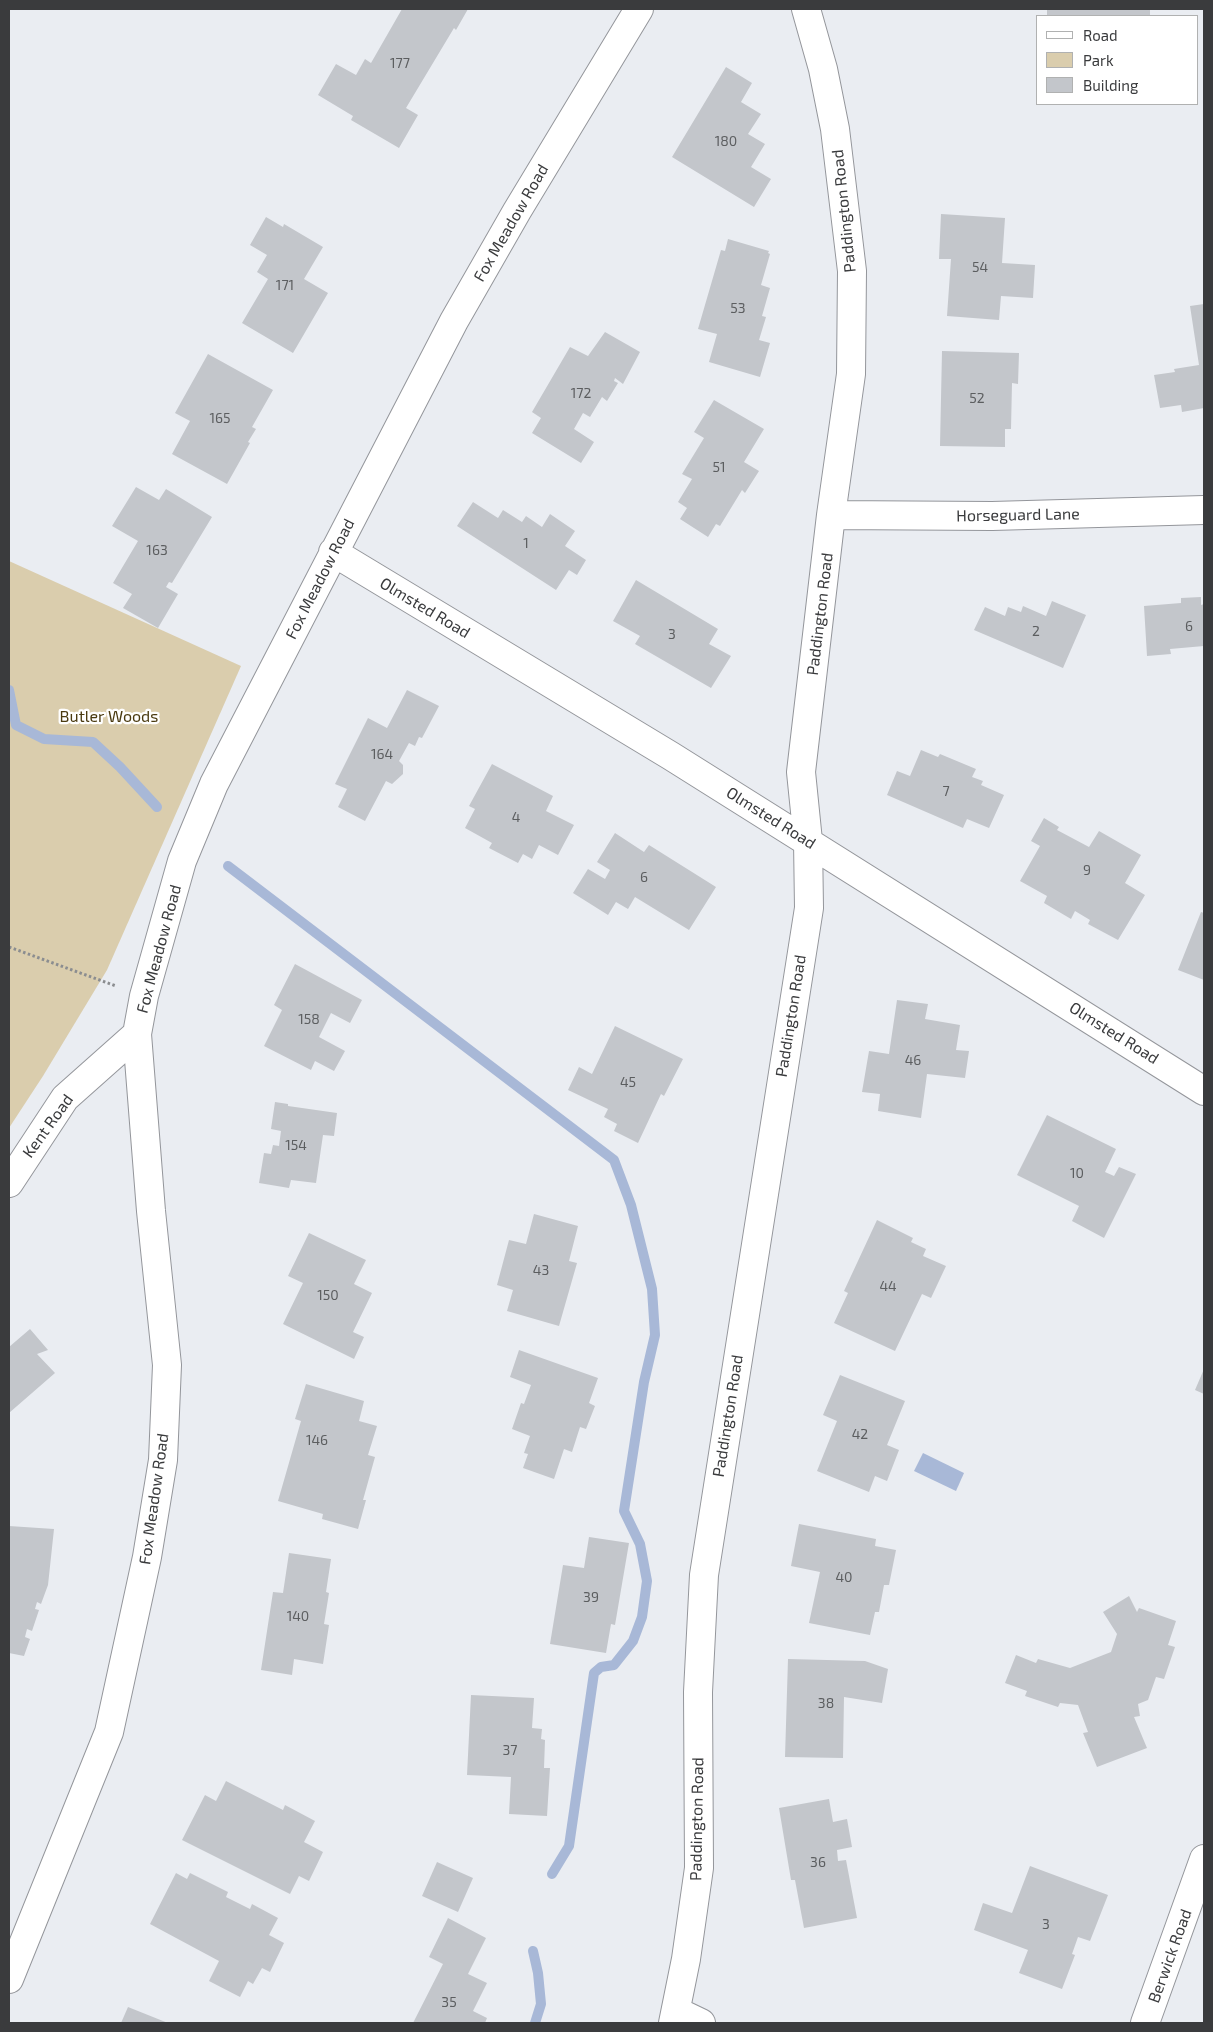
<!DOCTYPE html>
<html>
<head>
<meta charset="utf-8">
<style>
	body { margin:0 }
	#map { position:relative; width:1213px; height:2032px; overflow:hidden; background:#eaedf2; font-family:"Exo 2",sans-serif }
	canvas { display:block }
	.frame { position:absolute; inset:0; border:10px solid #3a3b3d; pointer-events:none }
	.legend { position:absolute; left:1036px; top:15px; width:162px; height:90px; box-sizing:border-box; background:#fff; border:1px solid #b0b1b1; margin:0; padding:6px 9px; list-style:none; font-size:15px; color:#3a3b3d }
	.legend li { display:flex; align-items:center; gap:10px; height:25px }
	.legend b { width:25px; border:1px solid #b0b1b1 }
</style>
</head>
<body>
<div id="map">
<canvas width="1213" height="2032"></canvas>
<div class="frame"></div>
<ul class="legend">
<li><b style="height:6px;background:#fff"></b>Road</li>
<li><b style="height:14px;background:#dacdad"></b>Park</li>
<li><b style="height:14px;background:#c3c6cb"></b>Building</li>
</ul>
</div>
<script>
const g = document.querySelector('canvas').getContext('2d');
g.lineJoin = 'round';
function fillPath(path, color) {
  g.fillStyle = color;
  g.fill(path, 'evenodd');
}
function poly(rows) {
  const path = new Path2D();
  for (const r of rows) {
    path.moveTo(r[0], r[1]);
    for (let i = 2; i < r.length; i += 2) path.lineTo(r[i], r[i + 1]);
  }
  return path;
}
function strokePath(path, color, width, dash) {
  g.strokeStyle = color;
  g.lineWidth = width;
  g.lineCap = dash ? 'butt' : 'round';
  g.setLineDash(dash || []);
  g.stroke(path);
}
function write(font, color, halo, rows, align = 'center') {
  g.font = font + ' "Exo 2",sans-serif';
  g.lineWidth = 4.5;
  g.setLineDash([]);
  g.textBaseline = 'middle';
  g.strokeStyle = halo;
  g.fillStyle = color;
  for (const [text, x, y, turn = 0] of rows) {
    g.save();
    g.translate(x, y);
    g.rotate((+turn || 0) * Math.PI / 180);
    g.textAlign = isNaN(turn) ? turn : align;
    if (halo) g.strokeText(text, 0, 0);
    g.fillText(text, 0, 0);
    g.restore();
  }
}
fillPath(poly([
	[9,561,241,666,107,970,43,1076,9,1128]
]), '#dacdad');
fillPath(poly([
	[923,1453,964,1473,956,1491,914,1471]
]), '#a8b8d7');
strokePath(poly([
	[9,690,16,725,44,739,93,742,120,767,157,807],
	[228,866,614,1160,631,1205,652,1289,655,1335,644,1382,624,1511,640,1544,647,1581,642,1617,633,1641,614,1665,601,1667,594,1673,569,1846,552,1874],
	[533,1951,538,1973,541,2004,535,2023]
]), '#a8b8d7', 10);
fillPath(poly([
	[402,9,468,9,456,30,454,28,406,108,418,115,399,148,351,120,353,116,318,95,336,64,356,75,365,59,371,63],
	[1047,9,1150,9,1150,16,1047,16],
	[726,67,752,83,741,102,761,114,748,134,765,144,751,167,771,179,754,207,672,157],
	[941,214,1005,218,1002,263,1035,265,1033,298,1001,296,999,320,947,316,951,259,939,259],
	[266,217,283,227,284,224,323,247,304,279,328,293,293,353,242,323,268,279,257,272,267,255,250,245],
	[728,239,769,251,768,253,770,254,761,285,770,288,762,316,766,317,759,340,770,343,760,377,709,362,717,334,698,329,721,250,725,251],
	[1204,304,1204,408,1182,412,1181,405,1160,408,1154,375,1175,372,1174,369,1199,365,1190,306],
	[605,332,640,352,623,384,615,378,614,381,618,383,607,401,602,397,590,417,583,413,574,429,594,442,581,463,532,433,541,418,532,412,570,347,588,356],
	[942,351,1019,353,1018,384,1012,383,1011,429,1005,429,1005,447,940,446],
	[208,354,273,390,252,427,256,429,248,442,250,443,227,484,172,454,190,421,175,413],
	[714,400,764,429,744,462,759,471,745,493,742,490,720,526,716,524,708,537,680,519,687,508,678,502,692,479,682,474,704,438,694,432],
	[136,487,159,500,166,489,212,517,172,583,169,582,166,587,178,594,158,628,123,608,132,594,113,583,138,541,112,526],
	[473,502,498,518,503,510,522,522,526,516,542,527,550,514,575,531,565,546,586,560,577,575,569,570,556,590,457,526],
	[636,580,718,629,709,644,731,656,711,688,635,644,640,636,613,621],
	[1201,597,1201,605,1204,604,1204,646,1170,649,1171,654,1147,656,1144,606,1181,603,1181,598],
	[1052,601,1086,615,1063,668,974,630,985,607,1005,616,1008,607,1021,612,1023,606,1046,616],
	[407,690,439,706,422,738,419,737,415,746,409,743,399,761,403,765,403,774,392,784,386,781,365,821,338,807,347,789,335,784,368,718,387,728],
	[921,750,938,757,940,754,976,769,972,777,983,781,981,785,1004,795,989,828,967,819,963,828,887,795,897,771,910,776],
	[492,764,553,796,546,811,574,825,558,855,539,845,532,859,523,854,518,863,489,848,492,843,465,828,475,809,469,806],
	[1044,818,1059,827,1057,830,1089,847,1099,831,1141,855,1125,883,1145,895,1118,940,1088,924,1090,920,1075,911,1071,919,1044,903,1047,896,1020,881,1040,846,1031,841],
	[615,833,644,852,649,845,716,887,689,930,635,897,628,909,616,902,608,915,573,893,588,869,605,879,610,870,597,862],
	[1201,912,1204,913,1204,980,1178,970],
	[295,964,362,1000,350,1023,331,1013,319,1037,345,1051,334,1071,315,1061,311,1070,264,1046,282,1010,274,1005],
	[897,1000,928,1004,925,1019,960,1025,956,1050,969,1051,965,1078,927,1074,921,1118,878,1111,880,1094,862,1092,869,1051,889,1054],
	[615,1026,683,1059,664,1096,661,1094,638,1143,614,1131,617,1124,604,1117,608,1109,568,1090,579,1067,592,1074],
	[275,1102,288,1104,288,1106,337,1113,334,1136,323,1135,316,1183,291,1180,289,1188,259,1183,264,1153,271,1154,273,1145,279,1146,281,1131,271,1129],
	[1047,1115,1116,1149,1105,1172,1114,1176,1119,1167,1136,1174,1104,1238,1072,1221,1079,1206,1017,1175],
	[534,1214,578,1226,569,1261,577,1263,559,1326,507,1311,513,1290,497,1285,509,1240,526,1244],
	[877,1220,913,1238,911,1242,926,1249,923,1256,946,1266,931,1298,922,1294,895,1351,834,1323,848,1293,844,1291],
	[309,1233,366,1260,354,1284,372,1293,353,1332,364,1337,354,1359,283,1324,303,1283,288,1276],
	[30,1329,48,1350,37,1354,55,1373,9,1413,9,1347],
	[519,1350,598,1378,589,1403,595,1406,586,1429,580,1427,572,1452,564,1449,554,1479,523,1468,528,1454,524,1453,530,1436,512,1429,521,1403,524,1404,531,1385,510,1377],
	[1204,1369,1204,1394,1195,1390],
	[840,1375,905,1401,887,1445,899,1450,887,1481,875,1476,869,1492,817,1471,837,1421,823,1415],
	[306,1384,364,1401,359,1421,377,1426,368,1455,375,1457,363,1500,366,1500,358,1529,322,1519,323,1514,278,1501,301,1421,295,1419],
	[799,1524,876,1539,875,1546,896,1550,889,1585,884,1585,879,1612,875,1612,870,1635,809,1623,820,1572,791,1566],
	[9,1526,54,1529,48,1585,41,1604,37,1602,35,1609,39,1610,32,1631,27,1629,25,1637,30,1639,24,1656,9,1653],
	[589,1537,629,1543,615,1625,611,1624,606,1653,550,1644,563,1565,584,1568],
	[289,1553,331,1559,326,1592,329,1593,324,1624,329,1625,323,1664,294,1659,292,1675,261,1670,273,1592,283,1593],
	[1129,1596,1137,1612,1139,1608,1176,1621,1168,1645,1175,1647,1164,1679,1156,1677,1148,1700,1138,1704,1140,1716,1134,1717,1147,1748,1097,1767,1083,1733,1088,1732,1078,1705,1060,1703,1058,1707,1025,1696,1027,1691,1005,1683,1016,1655,1036,1663,1038,1659,1070,1668,1111,1652,1117,1634,1103,1612],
	[788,1659,865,1661,888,1669,882,1703,844,1697,843,1758,785,1757],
	[471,1695,534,1698,532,1728,542,1729,541,1739,545,1740,544,1768,550,1768,547,1816,509,1814,511,1777,467,1775],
	[226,1781,283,1810,285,1805,315,1821,304,1842,323,1852,309,1881,299,1876,290,1894,182,1840,205,1795,216,1801],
	[829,1799,833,1822,847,1819,852,1847,837,1850,838,1861,846,1860,857,1918,804,1928,795,1880,791,1880,779,1808],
	[437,1862,473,1878,458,1912,422,1896],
	[1030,1866,1108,1895,1090,1941,1078,1937,1072,1954,1075,1955,1062,1989,1019,1973,1028,1950,974,1930,983,1903,1012,1913],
	[176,1873,187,1879,190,1873,228,1892,226,1897,250,1909,252,1904,278,1918,269,1935,284,1943,270,1972,262,1968,253,1984,248,1981,240,1997,209,1981,219,1961,150,1924],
	[448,1918,486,1938,468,1974,487,1983,473,2011,487,2018,485,2023,413,2023,443,1964,429,1957],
	[128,2007,168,2023,121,2023]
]), '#c3c6cb');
const minor = poly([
	[831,515,992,516,1204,510],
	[333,552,671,756,1204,1091],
	[9,1183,65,1098,137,1034],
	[9,1979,109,1732,147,1557,163,1460,167,1365,151,1211,137,1034,144,996,182,861,214,784,454,321,517,211,639,9],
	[676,2011,701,2023],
	[673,2023,686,1959,699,1868,698,1692,704,1575,809,908,808,841,801,772,831,515,851,374,852,271,835,129,823,69,806,9],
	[1145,2023,1204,1859]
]);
strokePath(minor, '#94969b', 30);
strokePath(poly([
	[9,947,116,986]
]), '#8b8d90', 3, [2.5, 2.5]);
strokePath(minor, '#fff', 28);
write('14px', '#5c5e60', null, [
	["177",400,63],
	["180",726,141],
	["54",980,267],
	["171",285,285],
	["53",738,308],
	["172",581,393],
	["52",977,398],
	["165",220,418],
	["51",719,467],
	["1",526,543],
	["163",157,550],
	["6",1189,626],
	["2",1036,631],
	["3",672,634],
	["164",382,754],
	["7",946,791],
	["4",516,817],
	["9",1087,870],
	["6",644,877],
	["158",309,1019],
	["46",913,1060],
	["45",628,1082],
	["154",296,1145],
	["10",1077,1173],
	["43",541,1270],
	["44",888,1286],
	["150",328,1295],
	["42",860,1434],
	["146",317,1440],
	["40",844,1577],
	["39",591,1597],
	["140",298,1616],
	["38",826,1703],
	["37",510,1750],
	["36",818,1862],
	["3",1046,1924],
	["35",449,2002]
]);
write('16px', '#3a3b3d', '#fff', [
	["Paddington Road",844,211,-96],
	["Fox Meadow Road",511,223,-60],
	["Horseguard Lane",1018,515,-1],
	["Fox Meadow Road",320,579,-63],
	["Olmsted Road",425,608,31],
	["Paddington Road",820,614,-83],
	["Olmsted Road",771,818,32],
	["Fox Meadow Road",159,949,-75],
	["Paddington Road",791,1016,-81],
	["Olmsted Road",1114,1033,32],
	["Kent Road",48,1126,-54],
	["Paddington Road",728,1416,-81],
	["Fox Meadow Road",154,1499,-82],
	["Paddington Road",697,1819,-89],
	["Berwick Road",1170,1956,-70]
]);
write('16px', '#4a3a10', '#fff', [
	["Butler Woods",109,717]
]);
</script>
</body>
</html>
